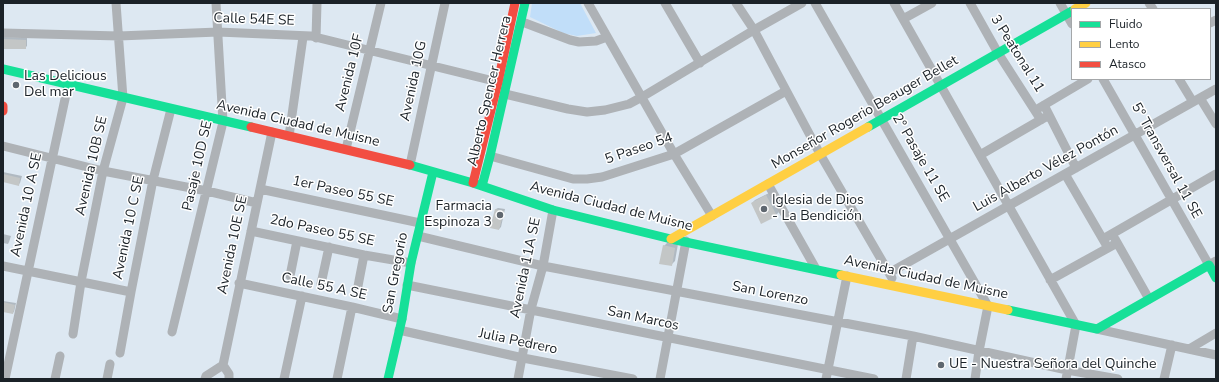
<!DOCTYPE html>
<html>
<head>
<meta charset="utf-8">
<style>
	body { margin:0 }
	#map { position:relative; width:1219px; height:382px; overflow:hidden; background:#dde8f2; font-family:"Nunito Sans",sans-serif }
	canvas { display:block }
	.frame { position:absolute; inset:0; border:4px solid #1b2228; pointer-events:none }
	.legend { position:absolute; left:1071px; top:8px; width:140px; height:72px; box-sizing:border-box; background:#fff; border:1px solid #a4a7a9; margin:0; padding:5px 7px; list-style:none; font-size:12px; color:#1b2228 }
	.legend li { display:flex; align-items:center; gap:8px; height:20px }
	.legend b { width:20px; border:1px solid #a4a7a9 }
</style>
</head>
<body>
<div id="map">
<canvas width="1219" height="382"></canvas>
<div class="frame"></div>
<ul class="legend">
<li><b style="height:5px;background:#16e098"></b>Fluido</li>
<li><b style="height:5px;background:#ffcf43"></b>Lento</li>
<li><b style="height:5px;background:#f24e42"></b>Atasco</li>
</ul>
</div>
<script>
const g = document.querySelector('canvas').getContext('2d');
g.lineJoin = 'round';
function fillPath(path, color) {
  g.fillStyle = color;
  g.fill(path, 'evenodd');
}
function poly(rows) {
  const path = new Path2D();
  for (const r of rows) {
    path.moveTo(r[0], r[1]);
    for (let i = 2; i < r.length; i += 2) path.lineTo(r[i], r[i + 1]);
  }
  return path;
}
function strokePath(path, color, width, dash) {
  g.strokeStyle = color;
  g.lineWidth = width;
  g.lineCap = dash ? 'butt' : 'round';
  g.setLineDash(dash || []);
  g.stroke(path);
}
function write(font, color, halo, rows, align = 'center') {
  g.font = font + ' "Nunito Sans",sans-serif';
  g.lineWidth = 3;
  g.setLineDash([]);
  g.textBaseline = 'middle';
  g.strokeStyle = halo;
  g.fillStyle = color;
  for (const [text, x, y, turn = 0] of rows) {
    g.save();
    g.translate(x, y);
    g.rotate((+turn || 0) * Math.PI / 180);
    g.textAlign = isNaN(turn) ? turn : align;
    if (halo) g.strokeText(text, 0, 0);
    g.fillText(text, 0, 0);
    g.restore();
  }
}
fillPath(poly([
	[532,3,580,3,596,33,577,36,563,33,530,17]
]), '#c1def9');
fillPath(poly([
	[3,37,27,38,27,46,25,48,3,48],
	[3,172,22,176,20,183,18,185,3,181],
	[769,193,779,212,776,215,752,203,755,200],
	[498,208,505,209,501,227,499,229,496,209],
	[3,234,11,236,9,242,8,244,3,243],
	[668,242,678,244,675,261,671,265,664,246],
	[3,301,16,303,14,312,12,313,3,311]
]), '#0003');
fillPath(poly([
	[3,39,26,40,26,49,3,49],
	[3,174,20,178,19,186,3,182],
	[766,195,777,216,761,224,751,203],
	[495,209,504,211,499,230,490,228],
	[663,245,675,248,672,266,659,264],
	[3,302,15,305,13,314,3,312]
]), '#c3c6c6');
strokePath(poly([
	[588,3,674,154,712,216],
	[665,3,700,63],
	[736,3,754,30,820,154,892,278],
	[815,3,988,306,979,351,975,379],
	[894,3,1076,325,1066,379],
	[970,3,998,53,1041,120],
	[1060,3,1072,24],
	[1149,3,1153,9],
	[903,19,932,3],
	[525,23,570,40,579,42,596,41,607,37],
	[1210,23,1216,20],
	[3,33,119,36,218,32,311,36,498,82],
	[316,38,317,3],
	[1103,79,1209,265,1216,261],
	[1179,79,1193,102],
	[505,94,568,109,587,112,605,110,629,104,642,97,754,30,802,3],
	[1200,98,1216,124],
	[1044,105,1076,168],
	[1039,108,1088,79],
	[289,136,303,37],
	[3,146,103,171,207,191,257,203],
	[346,149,381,3],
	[980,155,1049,115],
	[490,156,573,179,587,179,602,177,674,154,786,91],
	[410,165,445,3],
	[1065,174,1108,248],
	[768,184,816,269],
	[260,189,420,223],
	[251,231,364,255,411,263],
	[418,236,543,266,913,336,1067,370,1118,379],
	[1103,239,1216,174],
	[1115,239,1149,299],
	[3,266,131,292],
	[889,273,1216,89],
	[290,276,297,241],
	[1050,280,1117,243],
	[239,283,352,307,402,319],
	[321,284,329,247],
	[407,285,874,379],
	[358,286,364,255],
	[1097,329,1216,355],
	[399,330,523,358,633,379],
	[172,332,223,122,216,3],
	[73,334,81,282,103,171,123,98,116,3],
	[1189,349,1216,333],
	[120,353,131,292,153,180,171,109],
	[5,379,68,85],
	[55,379,60,356],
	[107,379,110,364],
	[205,379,206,376,223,365],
	[229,379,229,374,223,365,272,132],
	[284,379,302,296],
	[337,379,352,307],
	[518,379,531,309,543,266,553,210],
	[660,379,686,241],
	[826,379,847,276],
	[906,379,913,336],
	[1164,379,1172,345]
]), '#aeb2b6', 9);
strokePath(poly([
	[3,69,251,127],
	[868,127,1072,11],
	[410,165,473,183,553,210,671,239,841,275],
	[482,186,490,156,525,3],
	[1008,310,1097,329,1209,265,1216,278],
	[388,379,402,319,411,263,433,172]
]), '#16e098', 9);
strokePath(poly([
	[1075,9,1086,3],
	[671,239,868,127],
	[841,275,1008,310]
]), '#ffcf43', 9);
strokePath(poly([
	[3,106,3,111],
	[251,127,410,165],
	[473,183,498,82,515,3]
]), '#f24e42', 9);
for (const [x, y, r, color] of [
	[16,85,4,"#5f676f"],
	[764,209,4,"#5f676f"],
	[500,215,4,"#5f676f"],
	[941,365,4,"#5f676f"]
]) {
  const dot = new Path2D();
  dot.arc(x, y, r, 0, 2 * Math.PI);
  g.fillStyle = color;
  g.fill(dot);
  strokePath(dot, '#fff', 1.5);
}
write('14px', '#1b2228', '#fff', [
	["Calle 54E SE",254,20,2],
	["3 Peatonal 11",1017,54,58],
	["Avenida 10F",350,73,-76],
	["Avenida 10G",414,81,-78],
	["Alberto Spencer Herrera",490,91,-77],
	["Monseñor Rogerio Beauger Bellet",865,113,-30],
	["Avenida Ciudad de Muisne",298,124,13],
	["5 Paseo 54",639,149,-19],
	["2° Pasaje 11 SE",920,158,60],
	["5° Transversal 11 SE",1166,161,61],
	["Avenida 10B SE",92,166,-77],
	["Pasaje 10D SE",198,166,-77],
	["Luis Alberto Vélez Pontón",1046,169,-29],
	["1er Paseo 55 SE",343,192,12],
	["Avenida 10 A SE",27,205,-78],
	["Avenida Ciudad de Muisne",611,207,14],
	["Avenida 10 C SE",129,228,-78],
	["2do Paseo 55 SE",322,231,12],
	["Avenida 10E SE",233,245,-78],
	["Avenida 11A SE",526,268,-78],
	["San Gregorio",396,273,-79],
	["Avenida Ciudad de Muisne",926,278,12],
	["Calle 55 A SE",324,287,12],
	["San Lorenzo",770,294,11],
	["San Marcos",643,319,12],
	["Julia Pedrero",518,342,12]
]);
write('14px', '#1b2228', '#fff', [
	["Las Delicious",24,77],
	["Del mar",24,93],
	["Iglesia de Dios",772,201],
	["- La Bendición",772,217],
	["Farmacia",492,207,"right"],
	["Espinoza 3",492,223,"right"],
	["UE - Nuestra Señora del Quinche",949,365]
], 'left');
</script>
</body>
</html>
